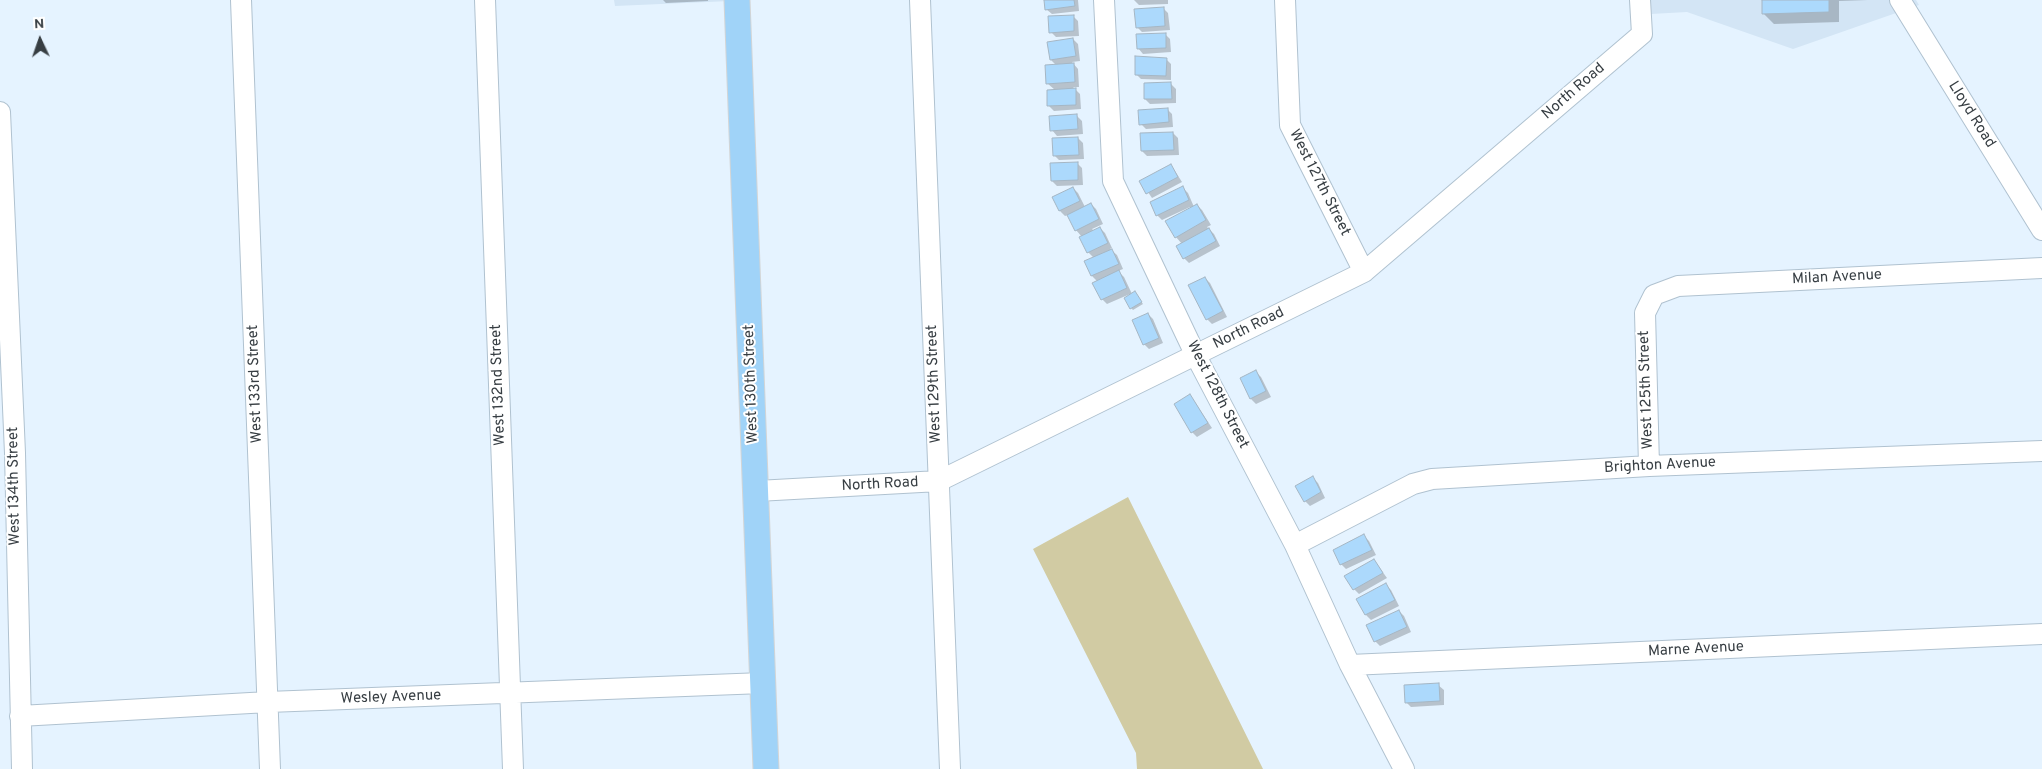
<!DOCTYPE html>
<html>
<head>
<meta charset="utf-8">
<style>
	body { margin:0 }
	#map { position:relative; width:2042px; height:769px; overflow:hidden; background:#e5f3ff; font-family:Overpass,sans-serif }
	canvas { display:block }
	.north { position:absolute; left:15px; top:15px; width:50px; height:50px; -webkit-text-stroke:4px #fff; paint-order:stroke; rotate:357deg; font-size:14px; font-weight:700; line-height:20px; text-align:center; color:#373e43 }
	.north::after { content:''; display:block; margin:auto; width:18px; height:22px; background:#373e43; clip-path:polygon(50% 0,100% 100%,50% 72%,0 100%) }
</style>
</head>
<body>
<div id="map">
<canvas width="2042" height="769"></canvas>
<div class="north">N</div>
</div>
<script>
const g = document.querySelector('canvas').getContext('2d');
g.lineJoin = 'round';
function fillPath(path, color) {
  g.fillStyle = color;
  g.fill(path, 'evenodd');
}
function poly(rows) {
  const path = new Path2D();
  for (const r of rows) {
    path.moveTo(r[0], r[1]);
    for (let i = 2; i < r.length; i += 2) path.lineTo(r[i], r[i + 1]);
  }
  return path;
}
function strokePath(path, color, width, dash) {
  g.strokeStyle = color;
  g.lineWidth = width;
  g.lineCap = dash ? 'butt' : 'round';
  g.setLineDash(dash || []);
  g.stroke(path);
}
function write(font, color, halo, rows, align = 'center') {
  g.font = font + ' Overpass,sans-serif';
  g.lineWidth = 4;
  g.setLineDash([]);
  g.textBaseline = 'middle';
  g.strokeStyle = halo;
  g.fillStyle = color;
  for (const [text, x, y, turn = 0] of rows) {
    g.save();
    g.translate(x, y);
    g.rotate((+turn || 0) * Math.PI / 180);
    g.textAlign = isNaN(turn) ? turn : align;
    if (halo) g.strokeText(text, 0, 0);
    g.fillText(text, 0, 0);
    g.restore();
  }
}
fillPath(poly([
	[614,0,753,0,615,6],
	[1650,0,1916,0,1919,5,1793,49,1687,12,1651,14]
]), '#d3e5f5');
fillPath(poly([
	[1128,497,1263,769,1137,769,1136,753,1033,549]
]), '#d1cba3');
fillPath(poly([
	[663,0,708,0,708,1,666,3],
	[1045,0,1078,0,1079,11,1052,14,1046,9],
	[1134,0,1168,0,1168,4,1139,5],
	[1763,0,1868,0,1839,1,1839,22,1774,24,1764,14],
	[1163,8,1168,13,1170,30,1142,32,1137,27],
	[1073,16,1078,21,1079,36,1056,37,1051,32],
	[1165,34,1170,39,1171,52,1143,54,1138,48],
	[1073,39,1078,44,1080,61,1072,62,1078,69,1079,87,1073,87,1080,94,1081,109,1054,111,1049,106,1055,90,1047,83,1056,65,1051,60],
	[1166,59,1171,64,1171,80,1141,79,1136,74],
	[1171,84,1176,89,1176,103,1150,104,1145,99],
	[1167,109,1172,114,1173,127,1146,129,1141,124],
	[1077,116,1082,121,1083,134,1057,136,1052,130],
	[1173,133,1178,138,1179,155,1147,156,1142,151],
	[1078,138,1083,143,1084,159,1059,160,1054,155],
	[1077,163,1082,168,1083,185,1057,186,1052,181],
	[1171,165,1182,182,1152,198,1141,182],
	[1073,188,1078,193,1085,207,1091,204,1096,209,1103,224,1092,229,1094,231,1100,228,1105,233,1112,248,1110,249,1117,255,1123,269,1118,271,1124,277,1132,294,1135,293,1143,304,1133,310,1131,308,1130,294,1107,304,1102,299,1098,282,1092,276,1094,258,1088,252,1082,237,1076,230,1068,215,1065,216,1060,211,1054,197],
	[1183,188,1188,193,1194,207,1197,205,1202,210,1211,225,1207,227,1214,234,1220,246,1189,263,1184,258,1182,244,1176,237,1191,209,1190,207,1162,220,1157,215],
	[1205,278,1210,283,1227,317,1212,324,1207,319],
	[1148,314,1153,319,1163,343,1149,349,1144,344],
	[1256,372,1261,377,1271,397,1256,404,1251,399,1241,379],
	[1190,395,1212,428,1197,437,1192,432],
	[1313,478,1318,483,1325,498,1310,506,1305,501],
	[1364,536,1369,541,1376,555,1346,569,1341,564],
	[1374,560,1387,578,1359,594,1354,589],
	[1386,585,1391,590,1399,606,1371,620,1366,615,1358,599],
	[1399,611,1404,616,1411,632,1380,646,1375,641],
	[1438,685,1444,690,1444,705,1411,707,1406,702]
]), '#0003');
const building = poly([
	[1044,0,1074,0,1075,6,1045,10,1044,0],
	[1762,0,1829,0,1829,12,1762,14,1762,0],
	[1164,7,1165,26,1136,28,1134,9,1164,7],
	[1074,15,1074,31,1049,33,1048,16,1074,15],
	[1166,33,1166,48,1137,49,1136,34,1166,33],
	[1073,38,1076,56,1050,60,1047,42,1073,38],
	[1135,56,1167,58,1166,76,1135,75,1135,56],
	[1074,63,1075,82,1046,84,1045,65,1074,63],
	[1171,82,1172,99,1144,99,1144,83,1171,82],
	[1076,88,1076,105,1047,106,1047,90,1076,88],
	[1168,108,1169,122,1139,125,1138,110,1168,108],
	[1077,114,1078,129,1050,131,1049,116,1077,114],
	[1173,132,1174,150,1141,151,1140,133,1173,132],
	[1078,137,1079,155,1053,156,1052,138,1078,137],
	[1078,162,1078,180,1051,181,1050,163,1078,162],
	[1171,164,1178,177,1146,194,1139,181,1171,164],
	[1183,186,1189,200,1156,216,1150,202,1183,186],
	[1073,187,1080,201,1059,211,1052,197,1073,187],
	[1091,203,1099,219,1075,231,1067,215,1091,203],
	[1197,204,1206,220,1175,238,1165,221,1197,204],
	[1100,227,1108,243,1087,253,1079,237,1100,227],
	[1209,228,1216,241,1183,259,1176,246,1209,228],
	[1112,249,1119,264,1091,276,1084,261,1112,249],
	[1119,270,1127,288,1101,300,1092,283,1119,270],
	[1205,277,1223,311,1206,320,1188,285,1205,277],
	[1135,291,1142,302,1130,309,1124,298,1135,291],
	[1148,313,1159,338,1143,345,1132,320,1148,313],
	[1256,370,1266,391,1250,399,1240,378,1256,370],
	[1190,394,1208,423,1191,433,1174,404,1190,394],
	[1313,476,1321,492,1304,502,1295,486,1313,476],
	[1364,534,1372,550,1340,565,1333,550,1364,534],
	[1374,559,1383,573,1353,590,1344,576,1374,559],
	[1386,583,1395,600,1365,615,1356,599,1386,583],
	[1399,610,1407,627,1374,642,1366,625,1399,610],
	[1439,683,1440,701,1405,703,1404,685,1439,683]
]);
fillPath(building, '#acd9fc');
strokePath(building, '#a5b6c4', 1);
const minor = poly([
	[241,0,270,769],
	[485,0,513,769],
	[920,0,950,769],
	[1104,0,1113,181,1196,356,1295,545,1350,665,1404,769],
	[1285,0,1290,125,1364,272],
	[1900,0,2042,230],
	[0,112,15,453,22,769],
	[1649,466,1645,313,1654,295,1678,286,2042,268],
	[757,491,939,481,1364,272,1642,34,1640,0],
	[1295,545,1413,484,1432,479,1649,466,2042,451],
	[1350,665,2042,634],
	[20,716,268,702,763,683]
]);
const major = poly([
	[737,0,766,769]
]);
strokePath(minor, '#b0c2d0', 22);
strokePath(major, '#d3d5d6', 27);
strokePath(minor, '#fff', 20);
strokePath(major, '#a0d3f8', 25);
write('15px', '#373e43', '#fff', [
	["North Road",1574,92,-41],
	["Lloyd Road",1971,115,58],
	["West 127th Street",1319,183,63],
	["Milan Avenue",1837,278,-3],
	["North Road",1249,329,-26],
	["West 133rd Street",256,384,-92],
	["West 130th Street",752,384,-92],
	["West 129th Street",935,384,-92],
	["West 132nd Street",499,385,-92],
	["West 125th Street",1647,390,-92],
	["West 128th Street",1217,395,63],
	["Brighton Avenue",1660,466,-3],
	["North Road",880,485,-3],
	["West 134th Street",15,486,-91],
	["Marne Avenue",1696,650,-3],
	["Wesley Avenue",391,698,-2]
]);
</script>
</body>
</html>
